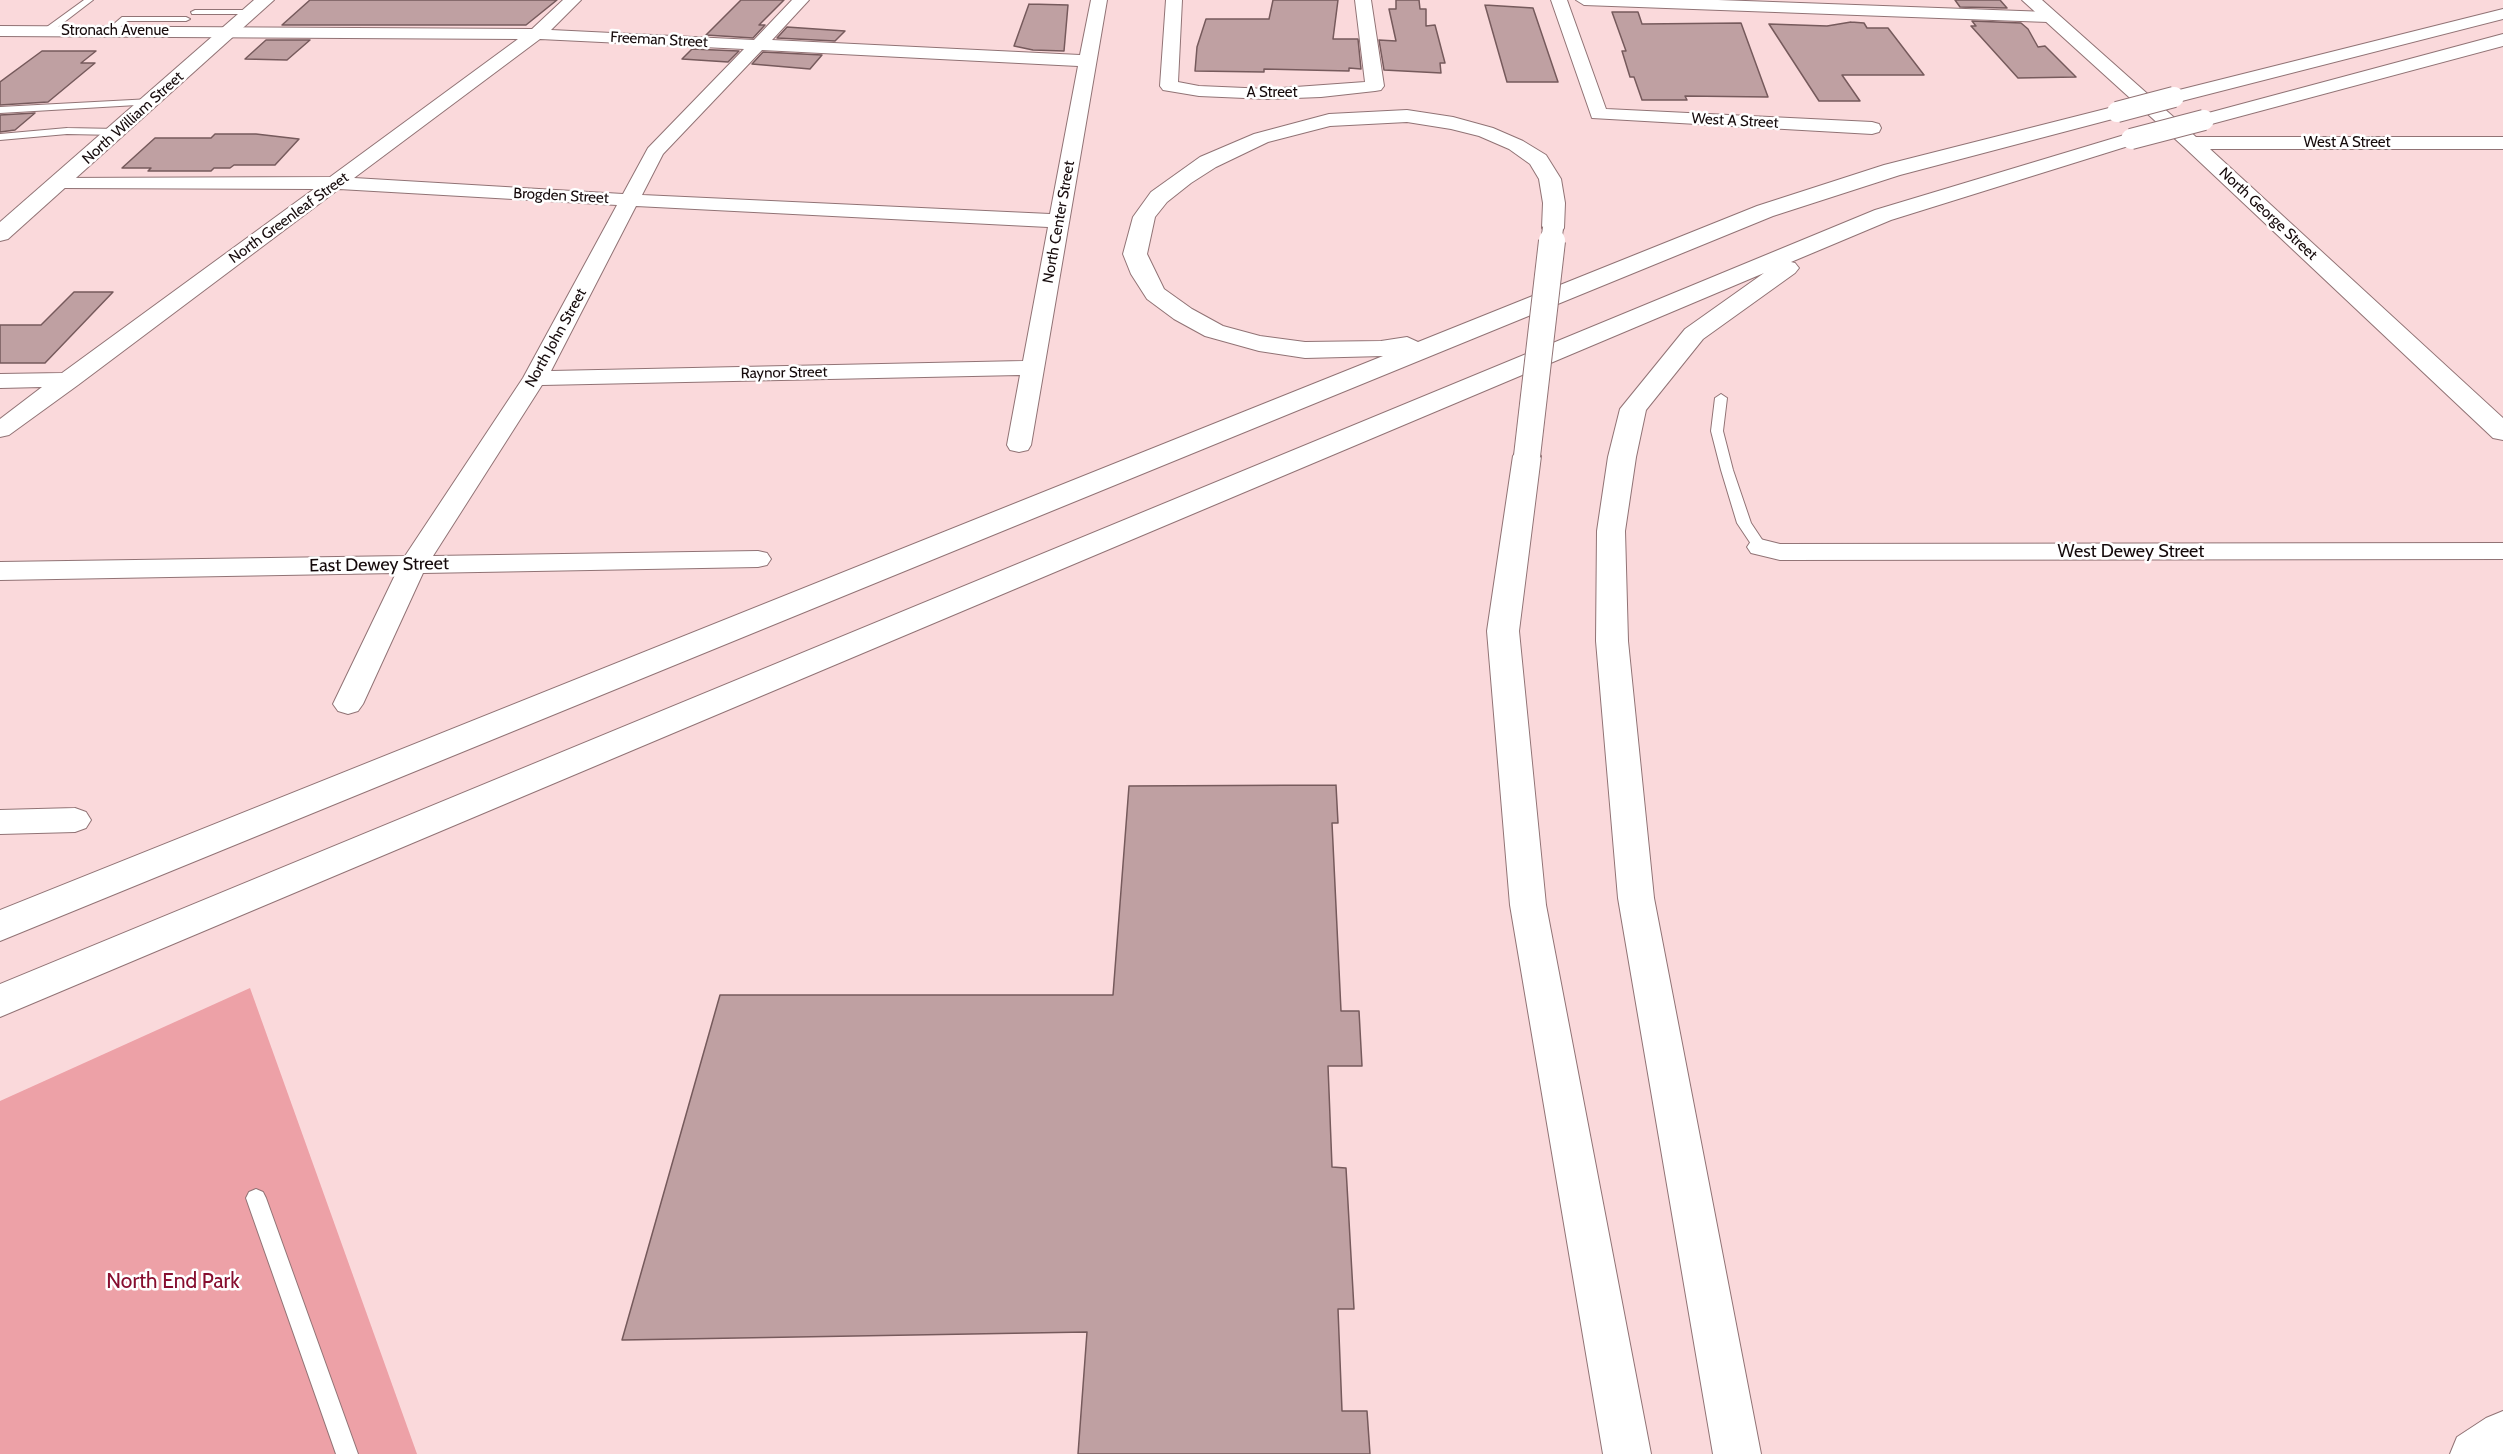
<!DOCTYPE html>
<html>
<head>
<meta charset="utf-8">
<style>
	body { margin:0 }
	canvas { display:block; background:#fad9db }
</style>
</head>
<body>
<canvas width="2503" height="1454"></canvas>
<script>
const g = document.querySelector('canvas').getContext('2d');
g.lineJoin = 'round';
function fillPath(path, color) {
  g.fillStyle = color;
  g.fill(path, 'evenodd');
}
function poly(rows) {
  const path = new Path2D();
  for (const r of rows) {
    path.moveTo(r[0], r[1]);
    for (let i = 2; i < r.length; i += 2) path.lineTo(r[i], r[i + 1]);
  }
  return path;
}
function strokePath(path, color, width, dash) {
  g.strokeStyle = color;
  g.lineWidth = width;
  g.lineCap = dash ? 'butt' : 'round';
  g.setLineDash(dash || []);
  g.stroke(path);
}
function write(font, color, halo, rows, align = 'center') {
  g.font = font + ' Cabin,sans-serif';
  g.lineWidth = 5;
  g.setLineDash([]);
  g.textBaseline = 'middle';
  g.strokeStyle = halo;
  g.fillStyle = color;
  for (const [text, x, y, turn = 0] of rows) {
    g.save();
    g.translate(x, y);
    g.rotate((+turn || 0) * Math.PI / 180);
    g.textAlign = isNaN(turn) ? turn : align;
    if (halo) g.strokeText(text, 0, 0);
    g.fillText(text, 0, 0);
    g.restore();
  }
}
fillPath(poly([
	[250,988,417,1454,0,1454,0,1101]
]), '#eda1a7');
const building = poly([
	[310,0,557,0,526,25,282,25,310,0],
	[741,0,784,0,759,25,765,25,753,38,706,35,741,0],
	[1273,0,1338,0,1333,39,1358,39,1361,69,1349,68,1349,71,1264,69,1264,72,1195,71,1197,47,1206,19,1269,19,1273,0],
	[1396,0,1419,0,1420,9,1426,9,1426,26,1435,25,1445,63,1440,63,1441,73,1384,70,1379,40,1396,41,1389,9,1396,9,1396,0],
	[1955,0,2000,0,2007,8,1960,7,1955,0],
	[1029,4,1068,5,1064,51,1033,50,1014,46,1029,4],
	[1485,5,1533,8,1558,82,1507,82,1485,5],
	[1612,12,1638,12,1642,24,1741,23,1768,97,1685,96,1687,100,1642,100,1634,77,1630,77,1622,51,1626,51,1612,12],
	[1972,21,2021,23,2028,29,2038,47,2045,46,2076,77,2018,78,1971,26,1976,26,1972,21],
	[1851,22,1864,23,1867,28,1888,28,1924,75,1842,75,1860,101,1819,101,1769,24,1827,26,1851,22],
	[787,27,845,31,835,41,777,38,787,27],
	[266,40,310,40,287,60,245,59,266,40],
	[692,49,739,51,728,62,682,59,692,49],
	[42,51,96,51,81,63,95,63,48,102,0,105,0,82,42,51],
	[763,52,822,55,810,69,752,64,763,52],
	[35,113,15,130,0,132,0,115,35,113],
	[215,134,256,134,299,139,275,165,234,165,230,168,214,168,211,171,148,171,151,168,122,168,155,138,211,138,215,134],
	[74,292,113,292,45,363,0,363,0,325,41,325,74,292],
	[1336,785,1338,823,1332,823,1341,1011,1359,1011,1362,1066,1328,1066,1332,1167,1346,1168,1354,1309,1338,1309,1342,1411,1367,1411,1370,1454,1078,1454,1087,1332,622,1340,720,995,1113,995,1129,786,1336,785]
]);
fillPath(building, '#bfa0a2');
strokePath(building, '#765a5c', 1.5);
const lane = poly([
	[84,0,93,0,50,33,44,33,44,29,84,0],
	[195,10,250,10,254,12,250,14,192,14,191,12,195,10],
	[122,17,186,17,190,19,186,21,127,21,114,33,108,33,108,29,122,17],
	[151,99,154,100,154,104,0,113,0,107,151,99],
	[67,128,117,129,122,132,117,135,67,134,0,140,0,134,67,128],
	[1721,394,1727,398,1723,431,1733,470,1751,523,1767,547,1765,550,1755,550,1737,523,1721,470,1711,431,1715,398,1721,394],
	[256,1189,263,1192,266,1198,358,1454,336,1454,246,1198,249,1192,256,1189]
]);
const street = poly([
	[563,0,581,0,551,30,754,40,792,0,809,0,772,40,1080,55,1091,0,1107,0,1031,445,1028,450,1019,452,1010,450,1007,445,1020,375,542,385,433,556,758,551,767,553,771,559,767,565,758,567,423,573,363,704,358,711,348,714,338,711,333,704,396,573,0,580,0,562,405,556,523,378,617,205,339,189,78,385,9,435,0,437,0,419,42,387,0,388,0,374,62,373,314,189,62,188,55,186,52,182,55,178,330,177,518,39,0,36,0,26,532,29,563,0],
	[540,39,744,49,648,148,623,194,354,178,540,39],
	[762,50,1078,66,1050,214,642,195,663,154,762,50],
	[636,206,1048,227,1023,361,551,371,636,206],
	[1166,0,1182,0,1178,82,1199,86,1268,89,1365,82,1355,0,1371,0,1384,86,1381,90,1375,91,1321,97,1268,99,1199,96,1163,90,1160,86,1166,0],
	[1551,0,1567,0,1606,109,1872,122,1879,124,1881,128,1879,132,1872,134,1592,118,1551,0],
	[1576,0,1718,0,2048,12,2056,17,2048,22,1584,5,1576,0],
	[1760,539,1780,544,2503,543,2503,559,1780,560,1751,553,1747,547,1751,541,1760,539],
	[75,808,86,812,91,820,86,828,75,832,0,834,0,810,75,808]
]);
const secondary = poly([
	[2022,0,2042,0,2196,137,2503,137,2503,149,2210,149,2503,418,2503,440,2493,438,2184,147,2022,0],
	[2503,1411,2503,1454,2450,1454,2457,1437,2486,1418,2503,1411]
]);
const primary = poly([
	[254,0,274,0,8,239,0,241,0,222,254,0]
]);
const highway = poly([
	[2503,9,2503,19,2174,103,2167,101,2164,97,2167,93,2503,9],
	[2503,34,2503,46,2204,126,2197,124,2194,120,2197,116,2503,34],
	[2117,106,2124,108,2127,112,2124,116,1900,175,1773,216,0,941,0,910,1383,356,1305,358,1259,351,1205,336,1174,319,1147,299,1131,274,1123,254,1133,217,1151,192,1200,157,1254,134,1329,114,1407,110,1453,117,1493,128,1523,141,1546,155,1561,179,1565,203,1564,228,1561,233,1553,235,1545,233,1542,228,1543,203,1539,179,1530,164,1509,149,1479,136,1451,129,1407,122,1330,126,1268,142,1216,167,1191,183,1167,202,1155,217,1147,254,1164,289,1192,309,1223,326,1260,336,1305,342,1381,341,1407,337,1418,342,1757,206,1884,165,2117,106],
	[2131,133,2138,135,2141,139,2138,143,1891,220,1791,262,1795,263,1799,268,1795,273,1703,339,1646,410,1636,457,1625,531,1628,641,1654,898,1761,1454,1713,1454,1618,898,1596,641,1597,531,1608,457,1620,409,1685,329,1764,273,0,1017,0,984,1875,210,2131,133],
	[1527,448,1537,450,1541,456,1519,631,1546,905,1651,1454,1603,1454,1510,905,1487,631,1513,456,1517,450,1527,448]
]);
strokePath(lane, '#917375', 2);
strokePath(street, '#917375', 2);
strokePath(secondary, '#917375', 2);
strokePath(primary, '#917375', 2);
strokePath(highway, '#917375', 2);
fillPath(lane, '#fff');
fillPath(street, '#fff');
fillPath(secondary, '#fff');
fillPath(primary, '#fff');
fillPath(highway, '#fff');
const highwayBridgeFar1 = poly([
	[2117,112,2174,97],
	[2131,139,2204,120],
	[1551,242,1553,228]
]);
const highwayBridge = poly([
	[1527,456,1552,241]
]);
strokePath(highwayBridgeFar1, '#917375', 22, []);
strokePath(highwayBridge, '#917375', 28, []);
strokePath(highwayBridgeFar1, '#fff', 20);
strokePath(highwayBridge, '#fff', 26);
write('15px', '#150a0b', '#fff', [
	["Stronach Avenue",115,31],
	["Freeman Street",659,40,3],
	["A Street",1272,93],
	["North William Street",133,118,-42],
	["West A Street",1735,121,3],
	["West A Street",2347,143],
	["Brogden Street",561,196,3],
	["North George Street",2268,214,43],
	["North Greenleaf Street",289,218,-36],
	["North Center Street",1059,222,-80],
	["North John Street",556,338,-61],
	["Raynor Street",784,373,-1]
]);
write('18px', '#150a0b', '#fff', [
	["West Dewey Street",2131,552],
	["East Dewey Street",379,565,-1]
]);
write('21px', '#870e2f', '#fff', [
	["North End Park",173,1282]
]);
</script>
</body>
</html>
